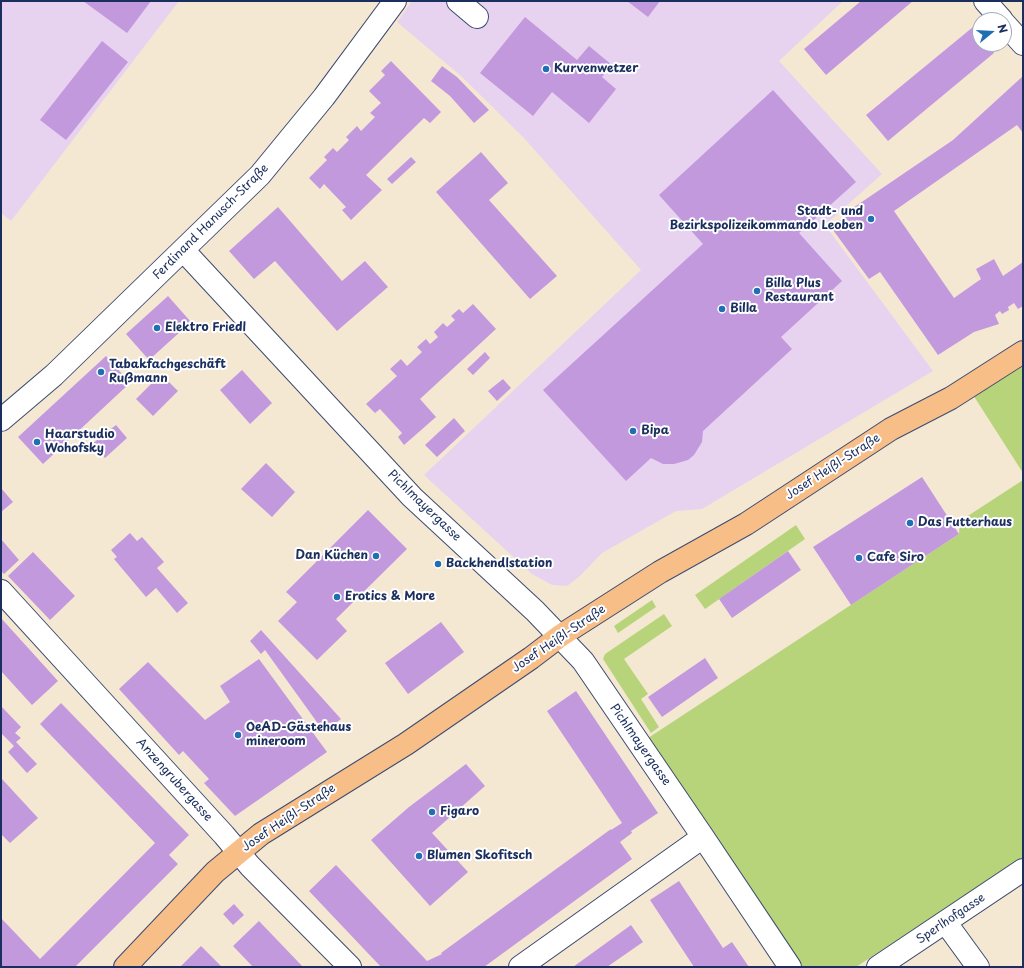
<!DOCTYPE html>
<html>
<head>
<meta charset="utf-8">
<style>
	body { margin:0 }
	#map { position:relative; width:1024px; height:968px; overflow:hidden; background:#f5e8d3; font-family:"Playpen Sans",sans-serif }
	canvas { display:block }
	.frame { position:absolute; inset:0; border:2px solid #1b2f5e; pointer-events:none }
	.north { position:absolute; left:972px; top:12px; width:40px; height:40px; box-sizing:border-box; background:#fff; border:1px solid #a4acbf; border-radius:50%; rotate:72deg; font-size:11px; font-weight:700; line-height:16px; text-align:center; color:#1b2f5e }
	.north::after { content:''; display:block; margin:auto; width:14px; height:18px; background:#1f6fb2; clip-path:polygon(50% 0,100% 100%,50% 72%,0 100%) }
</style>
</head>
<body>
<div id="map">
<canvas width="1024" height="968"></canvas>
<div class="frame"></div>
<div class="north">N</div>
</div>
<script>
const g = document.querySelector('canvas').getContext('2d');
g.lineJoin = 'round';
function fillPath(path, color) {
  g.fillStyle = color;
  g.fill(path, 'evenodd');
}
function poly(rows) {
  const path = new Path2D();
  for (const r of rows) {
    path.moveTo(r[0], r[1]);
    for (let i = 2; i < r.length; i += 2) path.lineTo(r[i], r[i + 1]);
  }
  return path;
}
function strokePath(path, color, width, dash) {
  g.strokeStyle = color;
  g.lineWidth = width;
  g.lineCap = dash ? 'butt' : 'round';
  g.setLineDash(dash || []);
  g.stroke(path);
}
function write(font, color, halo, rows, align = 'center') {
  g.font = font + ' "Playpen Sans",sans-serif';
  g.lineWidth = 4;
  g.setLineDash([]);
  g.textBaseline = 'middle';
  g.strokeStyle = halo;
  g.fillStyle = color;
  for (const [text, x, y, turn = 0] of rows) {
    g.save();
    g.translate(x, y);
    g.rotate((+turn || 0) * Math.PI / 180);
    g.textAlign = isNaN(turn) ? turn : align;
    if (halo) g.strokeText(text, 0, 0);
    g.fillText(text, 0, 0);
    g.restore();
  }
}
fillPath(poly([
	[1,1,179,1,11,221,1,213],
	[412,1,843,1,779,61,882,174,825,225,933,371,702,509,676,511,602,553,580,576,567,586,552,585,532,574,424,475,641,270,524,138,461,76,397,22]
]), '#e7d2ef');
fillPath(poly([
	[1023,352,1023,473,968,387],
	[1023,480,1023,857,856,967,801,967,645,740,959,534,960,521],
	[796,525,805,539,705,609,695,595],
	[652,600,656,607,618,633,614,626],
	[664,614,672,626,624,659,648,694,641,699,659,727,651,733,603,659,605,654]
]), '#b7d47b');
fillPath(poly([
	[83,1,151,1,127,33],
	[627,1,660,1,648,17],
	[861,1,913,1,826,75,804,49],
	[525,17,577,60,589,46,612,65,602,77,616,89,589,123,552,92,533,116,480,73],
	[973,27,980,36,980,44,987,44,994,53,888,141,866,115],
	[102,41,128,62,66,140,40,120],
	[391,61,441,112,430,123,424,118,366,175,382,190,351,220,342,210,346,207,324,184,320,189,309,178,327,160,324,157,333,148,337,152,349,140,346,137,357,126,361,131,375,117,370,113,381,103,369,91,385,75,381,71],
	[442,66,457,77,489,110,474,123,450,96,431,81],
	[1023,76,1023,133,1017,125,894,211,954,298,981,279,976,269,994,259,1003,276,1023,262,1023,306,1018,309,1014,303,1008,307,1009,310,1002,314,1000,311,995,315,999,324,974,332,938,355,880,272,869,279,833,230,833,224,853,213,850,210,953,140],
	[773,90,856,182,799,233,842,281,781,337,792,349,703,431,702,442,694,455,688,460,674,464,663,464,651,458,626,481,543,390,703,244,659,195],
	[481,152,508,183,489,200,557,276,530,299,436,192],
	[411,157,416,162,392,184,387,179],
	[278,207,342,281,365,261,388,287,337,331,275,261,254,279,229,251],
	[168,296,191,322,149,360,126,334],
	[473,304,496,329,420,399,436,417,404,445,398,437,402,433,380,409,375,413,366,404,397,376,390,369,401,359,407,366,422,352,417,347,426,339,430,344,438,337,434,332,443,323,447,327,455,320,451,316,459,309,463,313],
	[485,352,490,358,473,375,467,369],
	[106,356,130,383,43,464,18,437],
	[242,370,272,403,250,424,220,390],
	[161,374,178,391,153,416,136,399],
	[503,379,511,388,497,401,488,391],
	[454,418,465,431,437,457,425,445],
	[116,425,127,438,105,458,92,444],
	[266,463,295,492,272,517,241,489],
	[922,477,959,534,851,605,813,547],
	[1,488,13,502,1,512],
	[368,510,407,549,336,619,347,631,317,660,278,621,297,602,286,592],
	[130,533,137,541,142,537,164,562,157,568,188,603,177,613,156,588,146,597,114,559,117,557,111,550],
	[1,539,19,560,4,574,1,571],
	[788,551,801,570,732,618,719,599],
	[33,552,75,596,50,620,8,576],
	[1,618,58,681,32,705,1,671],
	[441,622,464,652,408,694,385,663],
	[261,630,341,719,324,732,265,650,261,654,250,641],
	[705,658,718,678,662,717,648,697],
	[259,659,327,752,235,816,204,783,209,779,183,751,179,755,119,689,148,662,205,720,230,702,220,686],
	[576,691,658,813,631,831,632,833,620,842,632,859,484,967,381,967,309,891,336,865,427,961,442,954,441,953,611,829,611,830,622,823,547,711],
	[61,703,189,835,169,855,178,864,75,967,3,967,1,965,1,918,40,959,155,843,40,724],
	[1,706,21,727,15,733,21,738,16,742,37,764,27,773,8,752,14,746,1,733],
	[466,764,485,786,432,833,468,872,430,906,371,840,409,807],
	[2,779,38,818,10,843,1,834],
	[679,881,723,948,732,942,749,967,694,967,650,900],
	[234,904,244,915,233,925,223,914],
	[259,921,303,967,253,967,233,946],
	[631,925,643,942,607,967,573,967],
	[201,946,222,967,180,967]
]), '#c399de');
const minor = poly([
	[458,1,477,17],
	[985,1,1002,20],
	[1004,23,1023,44],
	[183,250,412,497,535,611,583,661,703,837,790,967],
	[1,420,54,375,260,175,324,97,395,1],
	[1,591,224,835,250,866,350,967],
	[946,923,978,967],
	[520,967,703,837],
	[878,967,1023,870]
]);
const major = poly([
	[125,967,215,872,261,834,406,744,531,658,560,636,660,572,746,524,891,429,951,398,1023,352]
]);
strokePath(minor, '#3c4b70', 24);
strokePath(major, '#3c4b70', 24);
strokePath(minor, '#fff', 22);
strokePath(major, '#f7be88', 22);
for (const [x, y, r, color] of [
	[546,69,4,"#1f6fb2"],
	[871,219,4,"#1f6fb2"],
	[757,291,4,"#1f6fb2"],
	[722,309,4,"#1f6fb2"],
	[157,328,4,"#1f6fb2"],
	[101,372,4,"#1f6fb2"],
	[633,431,4,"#1f6fb2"],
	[37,442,4,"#1f6fb2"],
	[910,523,4,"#1f6fb2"],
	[376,556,4,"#1f6fb2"],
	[859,558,4,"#1f6fb2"],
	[438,564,4,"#1f6fb2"],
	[337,597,4,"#1f6fb2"],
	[238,735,4,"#1f6fb2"],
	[432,812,4,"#1f6fb2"],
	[419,856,4,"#1f6fb2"]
]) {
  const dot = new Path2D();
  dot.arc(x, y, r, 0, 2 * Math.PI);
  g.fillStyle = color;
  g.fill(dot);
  strokePath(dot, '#fff', 1.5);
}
write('bold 12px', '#1b2f5e', '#fff', [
	["Kurvenwetzer",554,69],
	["Stadt- und",863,212,"right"],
	["Bezirkspolizeikommando Leoben",863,226,"right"],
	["Billa Plus",765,284],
	["Restaurant",765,298],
	["Billa",730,309],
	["Elektro Friedl",165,328],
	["Tabakfachgeschäft",109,365],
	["Rußmann",109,379],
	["Bipa",641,431],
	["Haarstudio",45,435],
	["Wohofsky",45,449],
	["Das Futterhaus",918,523],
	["Dan Küchen",368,556,"right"],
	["Cafe Siro",867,558],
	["Backhendlstation",446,564],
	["Erotics & More",345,597],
	["OeAD-Gästehaus",246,728],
	["mineroom",246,742],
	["Figaro",440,812],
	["Blumen Skofitsch",427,856]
], 'left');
write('12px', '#1b2f5e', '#fff', [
	["Ferdinand Hanusch-Straße",211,222,-45],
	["Josef Heißl-Straße",833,467,-33],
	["Pichlmayergasse",424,506,44],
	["Josef Heißl-Straße",559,639,-34],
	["Pichlmayergasse",640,745,55],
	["Anzengrubergasse",174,780,48],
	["Josef Heißl-Straße",289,818,-34],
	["Sperlhofgasse",951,919,-34]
]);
</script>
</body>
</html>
